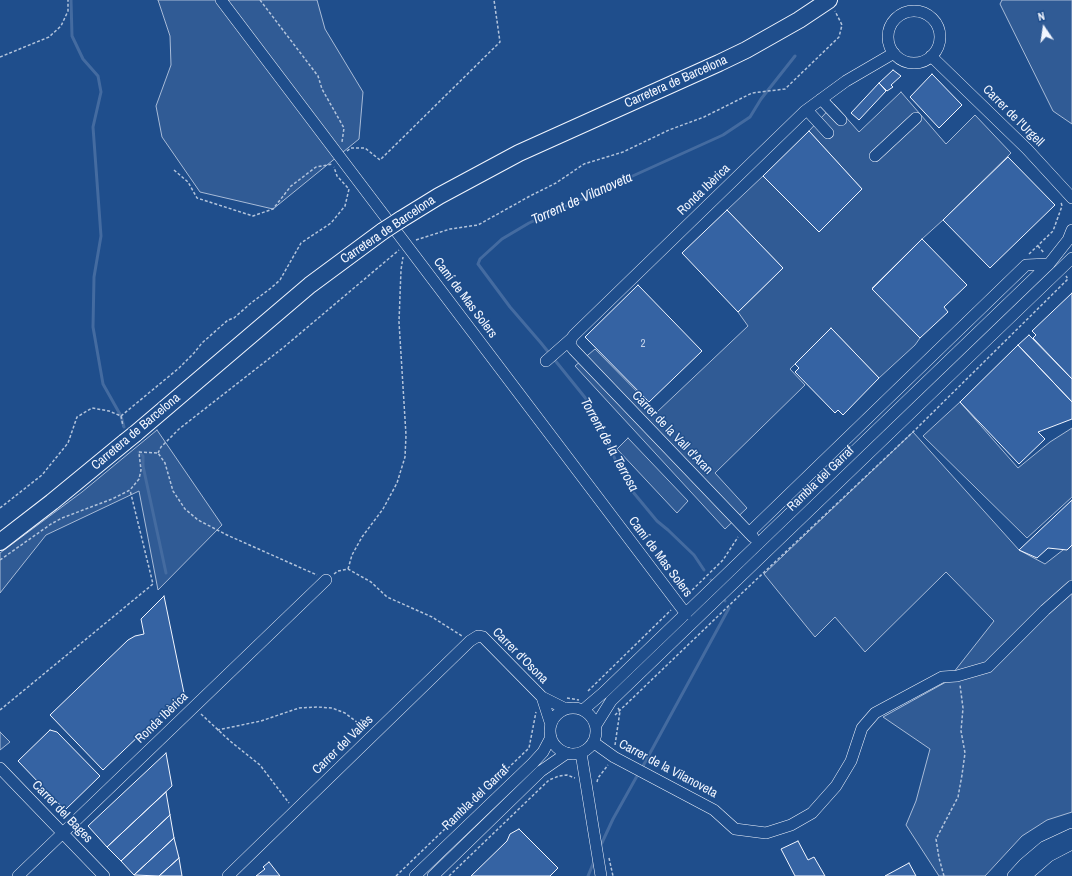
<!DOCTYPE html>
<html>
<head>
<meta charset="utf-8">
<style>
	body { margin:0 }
	#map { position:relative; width:1072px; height:876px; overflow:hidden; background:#1f4e8c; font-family:"Archivo Narrow",sans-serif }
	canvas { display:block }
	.north { position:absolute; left:1024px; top:8px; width:40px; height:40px; -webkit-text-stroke:3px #1f4e8c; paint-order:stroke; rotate:347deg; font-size:11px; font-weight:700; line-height:16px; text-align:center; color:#f2f6ff }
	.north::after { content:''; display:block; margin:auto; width:14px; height:18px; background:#f2f6ff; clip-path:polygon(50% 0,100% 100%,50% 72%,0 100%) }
</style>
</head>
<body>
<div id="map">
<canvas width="1072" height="876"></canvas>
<div class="north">N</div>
</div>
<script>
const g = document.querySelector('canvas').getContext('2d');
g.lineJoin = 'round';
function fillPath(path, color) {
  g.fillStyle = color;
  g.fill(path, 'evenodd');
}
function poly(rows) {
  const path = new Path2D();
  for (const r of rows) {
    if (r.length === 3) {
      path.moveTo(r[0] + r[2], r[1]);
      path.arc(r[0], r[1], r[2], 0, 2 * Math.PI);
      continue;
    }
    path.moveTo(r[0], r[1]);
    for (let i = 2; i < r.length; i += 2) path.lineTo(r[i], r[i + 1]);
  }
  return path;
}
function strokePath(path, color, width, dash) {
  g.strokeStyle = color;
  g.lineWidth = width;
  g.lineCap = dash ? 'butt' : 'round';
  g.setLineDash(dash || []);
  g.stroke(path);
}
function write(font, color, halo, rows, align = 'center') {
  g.font = font + ' "Archivo Narrow",sans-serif';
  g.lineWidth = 3;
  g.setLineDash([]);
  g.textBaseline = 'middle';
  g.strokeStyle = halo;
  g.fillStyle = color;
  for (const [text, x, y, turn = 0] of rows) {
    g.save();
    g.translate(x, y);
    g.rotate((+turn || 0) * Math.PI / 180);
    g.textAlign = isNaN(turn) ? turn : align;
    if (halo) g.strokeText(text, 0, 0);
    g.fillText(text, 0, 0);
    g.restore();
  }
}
const built = poly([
	[158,0,317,0,325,29,363,92,359,139,273,209,200,192,162,137,156,106,171,65,170,36,158,0],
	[1002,0,1072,0,1072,124,1053,111,1000,4,1002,0],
	[901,92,946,144,975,115,1011,153,943,220,922,239,872,288,920,338,915,345,879,378,831,328,790,369,805,385,715,473,747,508,725,529,575,366,595,349,657,412,748,326,738,312,783,268,727,210,763,176,819,232,862,189,809,131,834,104,859,132,901,92],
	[960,402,1018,468,1050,442,1072,428,1072,497,1027,538,923,436,960,402],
	[157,430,222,525,158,590,139,491,46,535,0,593,0,553,82,492,157,430],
	[913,432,1019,550,1045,564,1072,543,1072,812,1047,820,1022,836,985,876,939,876,906,825,916,801,930,749,883,717,946,682,994,621,946,572,865,652,835,617,815,637,764,574,913,432],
	[628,438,688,501,677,513,617,449,628,438],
	[0,732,10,742,0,750,0,732]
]);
fillPath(built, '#305b95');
strokePath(built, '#a8bbd7', 1);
strokePath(poly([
	[71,0,72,36,83,59,98,76,101,92,93,127,101,236,94,277,93,327,103,384,121,416,124,427],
	[139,452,143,456,143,466,166,573],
	[704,570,694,555,668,530,657,521,633,492,617,464,605,435,587,400,541,343,510,307,478,264,480,259,502,239,529,223,723,135,750,117,761,99,795,56],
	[711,580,725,601],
	[643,766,729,608],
	[600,847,613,819,637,776],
	[588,876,595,859]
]), '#446ba0', 3);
const building = poly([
	[893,70,901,76,891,85,893,87,887,91,879,83,893,70],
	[932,74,962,105,939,128,910,97,932,74],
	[879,83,886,91,859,120,851,113,879,83],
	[809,131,862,189,819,232,763,176,809,131],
	[1008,157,1055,205,990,268,943,220,1008,157],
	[727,210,783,268,738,312,682,253,727,210],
	[922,239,967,285,944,307,948,312,920,338,872,289,922,239],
	[638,285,702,351,649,402,585,337,638,285],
	[1072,293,1072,379,1033,338,1036,335,1032,331,1072,293],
	[831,328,879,378,843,415,838,410,835,413,795,372,799,368,795,364,831,328],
	[1029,335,1072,379,1072,402,1018,345,1029,335],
	[1018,345,1072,402,1072,419,1038,432,1045,439,1019,464,960,402,1018,345],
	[1072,500,1072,545,1067,550,1048,548,1037,558,1019,550,1072,500],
	[164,596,184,693,103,770,50,715,128,640,135,636,144,634,141,619,164,596],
	[50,730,57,732,100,776,65,810,18,761,50,730],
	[166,753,172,786,107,847,88,826,166,753],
	[166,792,170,815,121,861,107,847,166,792],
	[170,815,174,838,134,875,121,861,170,815],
	[519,829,558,868,550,876,471,876,507,841,510,834,519,829],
	[174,838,179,858,159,876,134,875,174,838],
	[798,841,808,860,814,857,825,876,795,876,781,849,798,841],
	[179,858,182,876,159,876,179,858],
	[269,862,280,876,256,876,265,869,263,867,269,862],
	[909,863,916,876,885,876,909,863]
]);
fillPath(building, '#3563a3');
strokePath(building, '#f2f6ff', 1);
const minor = poly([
	[221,0,686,614],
	[914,37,26],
	[931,56,1027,149,1072,198],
	[821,99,841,120],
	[807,110,828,133],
	[875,156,916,118],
	[571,339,570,345,574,350,753,537],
	[546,361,571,339,574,335,805,111,846,81,894,53],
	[749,533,1026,265,1049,264],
	[542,697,551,725],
	[573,731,23],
	[583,710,603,693,1049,264,1068,240,1072,230],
	[596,725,611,701,1072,258],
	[593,742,614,757,714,810,735,829,766,833,791,825,812,813,836,786,851,761,862,728,875,713,942,677,957,676,988,667,1045,610,1072,586],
	[581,753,601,876],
	[0,768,104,876],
	[18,876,326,580],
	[228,876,470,641,478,636,483,637,542,697,566,709],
	[415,876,533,763,543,752,551,737],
	[433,876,541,771,567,753],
	[1013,876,1024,864,1044,847,1072,834],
	[1026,876,1049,856,1072,844]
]);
const highway = poly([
	[400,220,439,196,519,153,719,63,746,50,799,20,829,0],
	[135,434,310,285,383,231],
	[0,542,52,502,125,442]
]);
strokePath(minor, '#f2f6ff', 12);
strokePath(highway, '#f2f6ff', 18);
strokePath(poly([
	[260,0,318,76,322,89,344,128,342,142],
	[0,57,49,37,61,26,68,11,68,0],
	[347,151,351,148,365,148,380,160,500,42,494,0],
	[174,170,188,182,197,198,253,216,273,209,291,186,316,167,333,164],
	[416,240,450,229,478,225,530,196,556,183,584,164,623,152,669,130,704,117,752,93,785,89,839,37,842,25,835,11],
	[1038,246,1044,253],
	[1029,254,1053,231,1062,206,1061,202],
	[121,416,179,368,194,353,202,343,228,320,234,318,251,303,271,288,280,280,301,243,331,223,345,206,349,189,337,176,334,167],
	[121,416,123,426],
	[139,452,158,453,165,463,173,491,185,509,198,520,227,535,317,575],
	[158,453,161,447,179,429,284,347,399,250],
	[0,508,42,475,68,443,77,417,92,408,109,411,121,416],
	[0,560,51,524,62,518,112,499,130,490,139,479,141,470,139,453],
	[348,569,352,555,362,537,383,509,397,483,405,457,406,435,399,322,401,270,403,257],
	[334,574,338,571,348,569,371,582,387,597,432,617,462,636],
	[685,597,723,560,738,537],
	[588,691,671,610],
	[567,698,579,700],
	[0,710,153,584,130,490],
	[201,714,230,741,260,765,289,803],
	[615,715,741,594,913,432,1068,279,1066,276],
	[217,730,261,721,299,708,317,707,332,708,345,713,366,729],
	[615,745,620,711,618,708],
	[597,782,598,778,608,765],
	[609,858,613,876],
	[396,876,529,748,536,712],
	[449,876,549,780,559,776,567,775,575,778],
	[944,876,939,858,936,839,958,797,962,775,965,753,961,731,963,708,960,685]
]), '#b3c4dc', 1.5, [3, 2]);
strokePath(minor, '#1f4e8c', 11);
strokePath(highway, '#1f4e8c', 16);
const highwayBridge = poly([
	[383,231,400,220],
	[125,442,135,434]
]);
strokePath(highwayBridge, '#f2f6ff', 18, []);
strokePath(highwayBridge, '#1f4e8c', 16);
write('11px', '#c3d1e8', null, [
	["2",643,344]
]);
write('13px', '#f2f6ff', '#1f4e8c', [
	["Carretera de Barcelona",676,82,-24],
	["Carrer de l'Urgell",1013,116,45],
	["Ronda Ibèrica",704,190,-44],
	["Carretera de Barcelona",388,230,-34],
	["Camí de Mas Solers",465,298,53],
	["Carretera de Barcelona",136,432,-40],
	["Carrer de la Vall d'Aran",672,433,46],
	["Rambla del Garraf",821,479,-44],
	["Camí de Mas Solers",660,557,53],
	["Carrer d'Osona",520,656,45],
	["Ronda Ibèrica",162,718,-44],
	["Carrer del Vallès",343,745,-44],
	["Carrer de la Vilanoveta",668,769,28],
	["Rambla del Garraf",476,798,-44],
	["Carrer del Bages",62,812,46]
]);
write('italic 14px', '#f2f6ff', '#1f4e8c', [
	["Torrent de Vilanoveta",582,199,-24],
	["Torrent de la Terrosa",609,445,61]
]);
</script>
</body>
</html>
